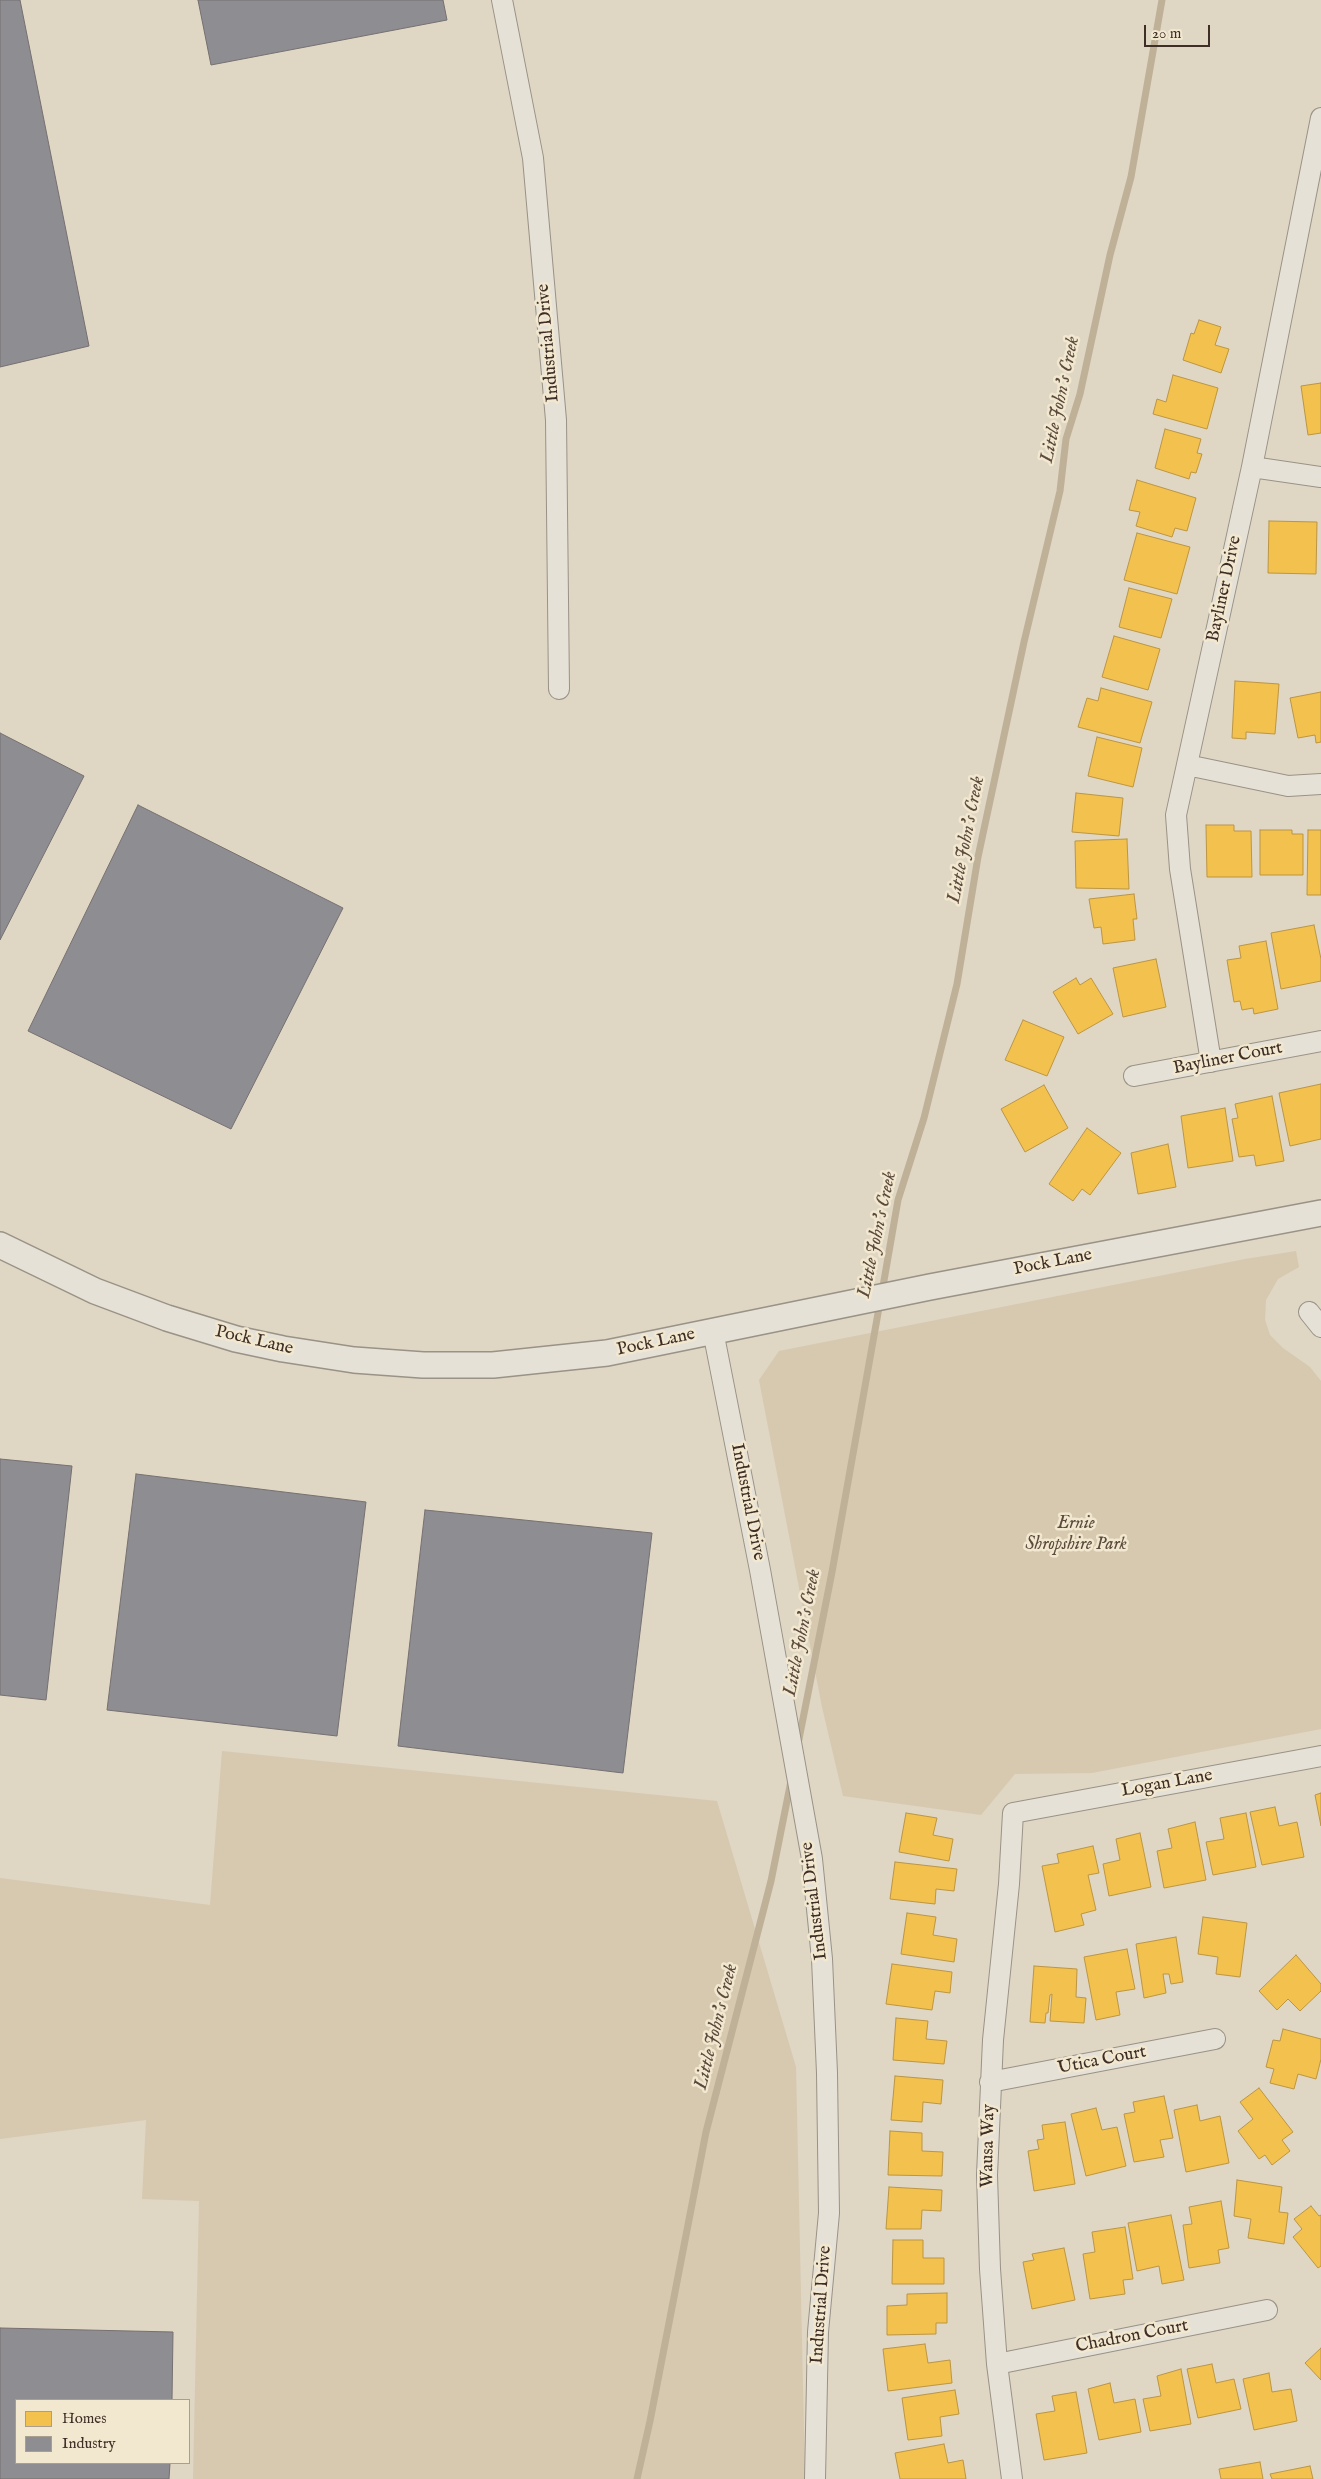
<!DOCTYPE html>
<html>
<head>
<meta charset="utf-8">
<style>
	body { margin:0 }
	#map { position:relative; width:1321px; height:2479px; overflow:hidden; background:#dfd6c3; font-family:"IM FELL English",serif }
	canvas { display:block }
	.legend { position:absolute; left:15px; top:2399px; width:175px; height:65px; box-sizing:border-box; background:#f2e8d0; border:1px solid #aa9e8c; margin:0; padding:6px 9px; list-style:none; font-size:15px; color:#3f2e25 }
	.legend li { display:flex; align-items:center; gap:10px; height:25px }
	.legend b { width:25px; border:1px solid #aa9e8c }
	.scale { position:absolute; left:1144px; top:25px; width:66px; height:22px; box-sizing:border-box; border:2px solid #3f2e25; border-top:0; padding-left:6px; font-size:15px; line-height:18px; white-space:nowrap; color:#3f2e25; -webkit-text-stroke:4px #f2e8d0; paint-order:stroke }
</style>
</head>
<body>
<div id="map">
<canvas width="1321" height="2479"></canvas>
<ul class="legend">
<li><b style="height:14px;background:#f2c14e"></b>Homes</li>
<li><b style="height:14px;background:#8d8d92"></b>Industry</li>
</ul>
<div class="scale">20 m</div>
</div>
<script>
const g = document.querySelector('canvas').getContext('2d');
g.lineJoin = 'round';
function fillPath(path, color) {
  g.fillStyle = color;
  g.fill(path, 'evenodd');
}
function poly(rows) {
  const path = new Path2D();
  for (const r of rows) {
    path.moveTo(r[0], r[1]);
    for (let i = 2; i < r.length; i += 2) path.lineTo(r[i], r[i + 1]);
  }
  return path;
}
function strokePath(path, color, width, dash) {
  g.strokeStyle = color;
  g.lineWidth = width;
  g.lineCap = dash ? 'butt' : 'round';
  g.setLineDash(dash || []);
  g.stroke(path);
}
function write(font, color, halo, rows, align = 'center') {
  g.font = font + ' "IM FELL English",serif';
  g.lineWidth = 5;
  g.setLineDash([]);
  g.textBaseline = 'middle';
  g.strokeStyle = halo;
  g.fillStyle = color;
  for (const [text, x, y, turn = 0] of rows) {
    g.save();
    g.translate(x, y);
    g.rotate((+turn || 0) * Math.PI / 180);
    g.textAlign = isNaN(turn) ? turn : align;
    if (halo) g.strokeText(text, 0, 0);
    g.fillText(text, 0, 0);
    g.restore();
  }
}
fillPath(poly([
	[1296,1251,1299,1267,1278,1279,1266,1300,1265,1320,1270,1335,1283,1348,1310,1367,1321,1381,1321,1729,1092,1773,1015,1774,981,1815,843,1796,822,1707,759,1380,779,1351,1245,1259],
	[222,1751,717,1801,796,2067,805,2479,193,2479,199,2201,142,2199,146,2120,0,2139,0,1878,210,1905]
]), '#d6c9af');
const homes = poly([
	[1199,320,1221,327,1215,345,1229,349,1221,373,1183,360,1191,333,1194,334,1199,320],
	[1173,375,1218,388,1207,429,1153,414,1157,399,1166,402,1173,375],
	[1321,383,1321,433,1308,435,1301,386,1321,383],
	[1165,429,1201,439,1197,453,1202,454,1196,473,1191,472,1189,479,1155,468,1165,429],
	[1137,480,1196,498,1187,531,1175,528,1172,537,1136,526,1140,512,1129,510,1137,480],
	[1269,521,1317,522,1316,574,1268,573,1269,521],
	[1137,533,1190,547,1177,594,1124,580,1137,533],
	[1129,588,1172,599,1161,638,1119,627,1129,588],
	[1114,636,1160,649,1148,690,1102,677,1114,636],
	[1235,681,1279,684,1275,734,1246,732,1246,739,1232,738,1235,681],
	[1101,688,1152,702,1140,743,1078,727,1087,698,1098,701,1101,688],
	[1321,692,1321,742,1316,743,1315,735,1298,738,1290,698,1321,692],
	[1097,737,1142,748,1133,787,1088,776,1097,737],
	[1076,793,1123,798,1119,836,1072,832,1076,793],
	[1206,825,1234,825,1234,831,1251,831,1252,877,1207,877,1206,825],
	[1260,830,1292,830,1292,834,1303,834,1303,875,1260,875,1260,830],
	[1308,830,1321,830,1321,895,1307,895,1308,830],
	[1127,839,1129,889,1076,888,1075,841,1127,839],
	[1134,894,1137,919,1133,919,1135,940,1103,944,1101,927,1094,928,1089,899,1134,894],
	[1314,925,1321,959,1321,981,1281,989,1271,933,1314,925],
	[1266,941,1278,1009,1254,1014,1253,1008,1242,1010,1240,1001,1234,1002,1227,960,1241,958,1239,946,1266,941],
	[1156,959,1166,1007,1123,1017,1113,968,1156,959],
	[1076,978,1080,985,1091,978,1113,1014,1078,1034,1053,992,1076,978],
	[1023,1020,1064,1037,1047,1076,1005,1060,1023,1020],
	[1321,1084,1321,1139,1290,1146,1279,1093,1321,1084],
	[1044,1085,1068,1128,1025,1152,1001,1109,1044,1085],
	[1272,1096,1284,1161,1256,1166,1254,1155,1239,1157,1232,1119,1238,1118,1235,1104,1272,1096],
	[1225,1108,1233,1161,1188,1168,1181,1116,1225,1108],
	[1087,1128,1121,1153,1090,1195,1082,1189,1073,1201,1049,1184,1087,1128],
	[1168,1144,1176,1187,1138,1194,1131,1153,1168,1144],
	[1321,1793,1321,1826,1315,1795,1321,1793],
	[1275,1807,1279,1826,1297,1822,1304,1857,1262,1865,1250,1812,1275,1807],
	[906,1813,937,1818,933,1835,953,1839,949,1861,899,1852,906,1813],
	[1246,1813,1256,1867,1213,1875,1206,1842,1224,1839,1220,1818,1246,1813],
	[1195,1822,1206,1880,1164,1888,1157,1851,1172,1848,1168,1829,1195,1822],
	[1140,1833,1151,1887,1109,1896,1103,1864,1120,1860,1116,1839,1140,1833],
	[1093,1846,1099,1873,1088,1875,1096,1910,1081,1914,1084,1925,1055,1932,1042,1866,1059,1863,1057,1854,1093,1846],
	[895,1862,957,1869,954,1891,936,1889,935,1904,890,1899,895,1862],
	[907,1913,936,1917,933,1935,957,1939,954,1962,901,1954,907,1913],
	[1203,1917,1247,1923,1240,1977,1216,1974,1218,1957,1198,1954,1203,1917],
	[1176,1937,1183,1982,1171,1984,1169,1974,1163,1974,1166,1993,1144,1998,1136,1944,1176,1937],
	[1127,1949,1135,1989,1116,1992,1120,2015,1096,2020,1084,1957,1127,1949],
	[1296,1955,1321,1984,1321,1991,1300,2011,1288,1999,1277,2010,1259,1991,1296,1955],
	[892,1964,952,1972,950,1993,935,1991,932,2010,886,2004,892,1964],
	[1034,1966,1077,1969,1076,1997,1086,1998,1084,2023,1050,2021,1052,1994,1050,1995,1048,2013,1046,2013,1045,2023,1030,2022,1034,1966],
	[896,2018,928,2021,926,2039,947,2041,944,2064,893,2060,896,2018],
	[1283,2029,1321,2039,1321,2059,1316,2079,1298,2074,1294,2089,1270,2083,1274,2069,1266,2067,1273,2040,1280,2041,1283,2029],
	[895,2076,943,2080,941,2104,923,2102,922,2122,891,2120,895,2076],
	[1259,2088,1293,2132,1282,2140,1290,2151,1272,2165,1265,2155,1259,2159,1238,2131,1253,2119,1240,2102,1259,2088],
	[1164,2096,1173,2138,1160,2140,1164,2157,1134,2162,1124,2114,1135,2112,1133,2102,1164,2096],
	[1197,2105,1200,2121,1220,2116,1229,2163,1186,2172,1174,2110,1197,2105],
	[1096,2108,1102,2130,1117,2127,1126,2166,1086,2176,1071,2114,1096,2108],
	[1065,2122,1075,2184,1034,2191,1028,2151,1039,2149,1037,2140,1044,2139,1042,2125,1065,2122],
	[890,2131,922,2133,922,2151,943,2152,942,2176,888,2175,890,2131],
	[1237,2180,1282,2187,1279,2212,1288,2213,1284,2244,1248,2238,1251,2219,1234,2216,1237,2180],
	[889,2187,942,2190,941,2211,922,2210,921,2229,886,2229,889,2187],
	[1221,2201,1229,2248,1218,2250,1220,2263,1189,2268,1183,2225,1192,2224,1189,2207,1221,2201],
	[1311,2206,1319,2216,1321,2215,1321,2266,1318,2268,1293,2237,1302,2229,1294,2219,1311,2206],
	[1171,2215,1184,2280,1162,2284,1159,2266,1137,2271,1128,2223,1171,2215],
	[1125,2227,1133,2279,1123,2280,1125,2294,1090,2299,1083,2254,1095,2252,1092,2232,1125,2227],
	[893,2240,923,2240,923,2258,944,2258,944,2284,892,2284,893,2240],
	[1064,2248,1075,2300,1032,2309,1023,2262,1034,2260,1032,2254,1064,2248],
	[947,2293,947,2323,936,2323,936,2334,887,2335,887,2306,907,2305,907,2294,947,2293],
	[925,2344,928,2363,950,2360,952,2383,888,2391,883,2349,925,2344],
	[1321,2348,1321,2380,1305,2363,1321,2348],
	[1212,2364,1216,2383,1234,2379,1241,2409,1198,2418,1187,2369,1212,2364],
	[1181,2369,1191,2424,1150,2431,1143,2399,1161,2396,1157,2376,1181,2369],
	[1269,2373,1272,2392,1291,2389,1297,2421,1254,2430,1243,2379,1269,2373],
	[1110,2383,1114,2403,1135,2399,1141,2432,1099,2440,1088,2389,1110,2383],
	[955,2390,959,2414,940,2417,942,2436,908,2440,902,2398,955,2390],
	[1076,2392,1087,2453,1044,2460,1036,2414,1055,2411,1052,2396,1076,2392],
	[944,2444,948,2463,963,2460,966,2479,900,2479,895,2453,944,2444],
	[1260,2462,1263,2479,1221,2479,1219,2469,1260,2462],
	[1310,2466,1313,2479,1272,2479,1270,2474,1310,2466]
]);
fillPath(homes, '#f2c14e');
strokePath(homes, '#bc9542', 1);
const industry = poly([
	[0,0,20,0,89,346,0,367,0,0],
	[198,0,443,0,447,20,211,65,198,0],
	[0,733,84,776,0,940,0,733],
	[138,805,343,908,231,1129,28,1031,138,805],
	[0,1459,72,1466,46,1700,0,1695,0,1459],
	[136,1474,366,1502,337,1736,107,1710,136,1474],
	[425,1510,652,1533,623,1773,398,1746,425,1510],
	[0,2328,173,2332,172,2400,16,2400,16,2463,170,2463,169,2479,0,2479,0,2328]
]);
fillPath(industry, '#8d8d92');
strokePath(industry, '#767071', 1);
strokePath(poly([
	[882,1292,898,1200,924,1118,957,984,978,857,1024,642,1060,491,1066,439,1080,394,1110,255,1131,177,1162,0],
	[798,1744,832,1572,880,1302],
	[637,2479,650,2421,706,2132,771,1881,791,1781]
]), '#bfb098', 7);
const minor = poly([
	[502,0,533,158,556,420,559,689],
	[1252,467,1321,477],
	[1187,765,1288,786,1321,784],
	[1211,1062,1180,869,1176,815,1252,467,1321,118],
	[1134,1076,1321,1041],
	[1309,1312,1321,1327],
	[713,1331,760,1570,812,1859,822,1959,827,2073,829,2213,818,2332,815,2479],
	[990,2082,1215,2039],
	[997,2364,1267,2310],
	[1012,2479,997,2364,990,2269,987,2175,993,2040,1009,1884,1013,1813,1321,1756]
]);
const tertiary = poly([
	[0,1245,95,1291,167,1318,236,1339,283,1349,354,1360,423,1365,493,1365,607,1353,930,1287,1321,1213]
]);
strokePath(minor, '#999286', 22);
strokePath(tertiary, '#999286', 28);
strokePath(minor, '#e6e1d7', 20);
strokePath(tertiary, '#e6e1d7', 25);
write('18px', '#3f2e25', '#f2e8d0', [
	["Industrial Drive",549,343,-95],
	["Bayliner Drive",1225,589,-78],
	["Bayliner Court",1228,1059,-11],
	["Pock Lane",1053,1263,-11],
	["Pock Lane",254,1341,13],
	["Pock Lane",656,1343,-12],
	["Industrial Drive",747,1502,79],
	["Logan Lane",1167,1784,-10],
	["Industrial Drive",815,1901,-97],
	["Utica Court",1102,2061,-11],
	["Wausa Way",989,2146,-89],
	["Industrial Drive",822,2305,-86],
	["Chadron Court",1132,2337,-11]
]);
write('italic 18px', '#5c4b3d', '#f2e8d0', [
	["Ernie",1076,1524],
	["Shropshire Park",1076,1545]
]);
write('italic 19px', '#5c4a3d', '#f2e8d0', [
	["Little John's Creek",1061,400,-78],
	["Little John's Creek",967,840,-79],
	["Little John's Creek",878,1235,-78],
	["Little John's Creek",803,1633,-79],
	["Little John's Creek",717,2027,-76]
]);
</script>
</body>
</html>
